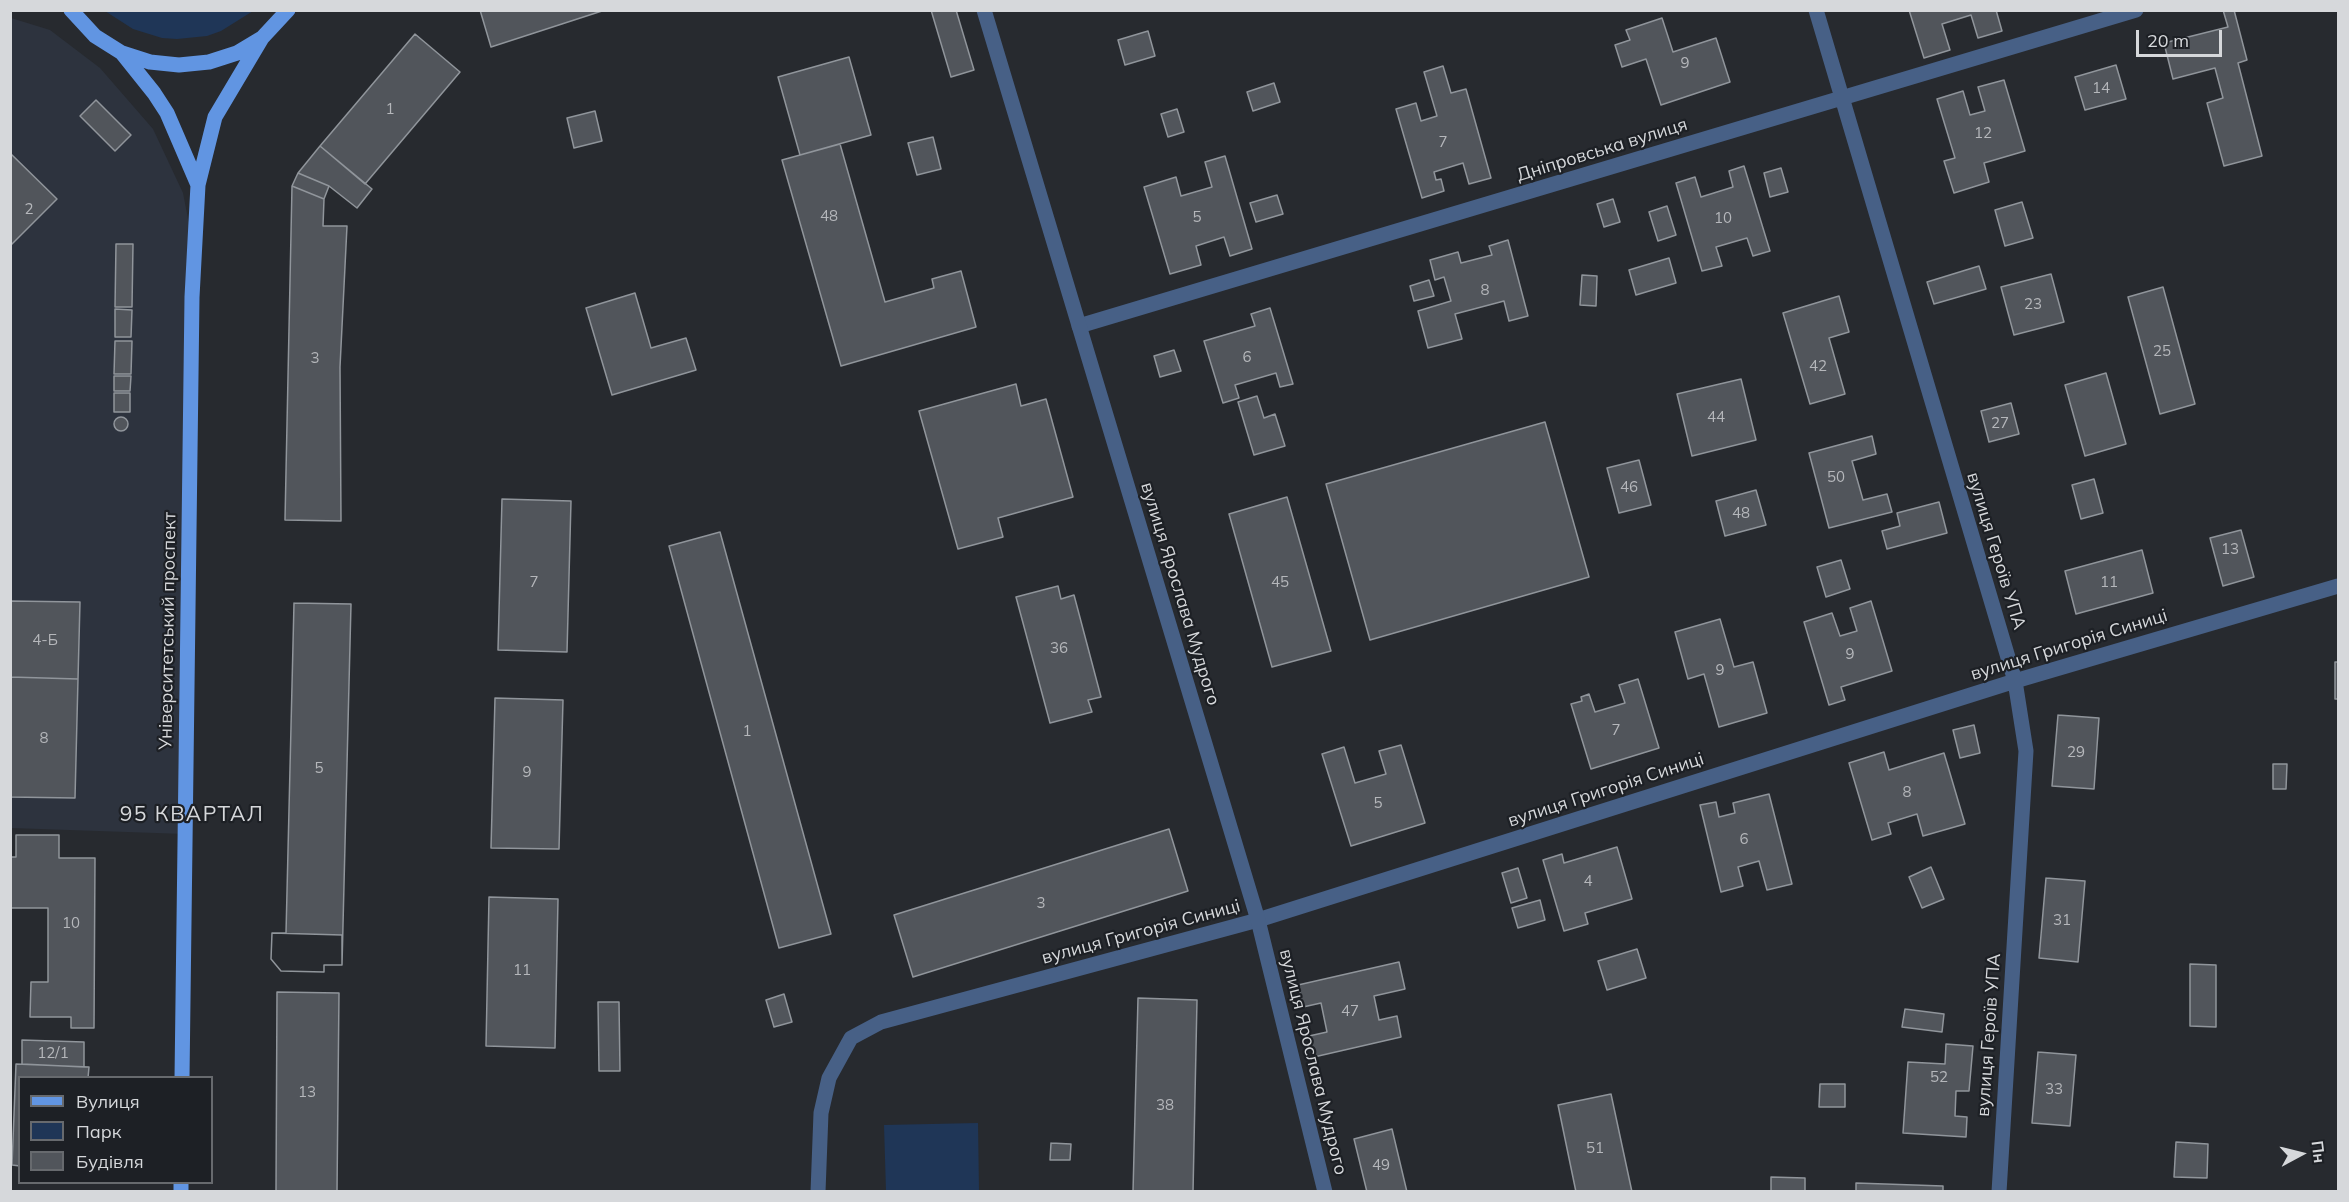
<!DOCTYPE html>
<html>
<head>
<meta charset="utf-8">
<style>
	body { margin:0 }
	#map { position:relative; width:2349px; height:1202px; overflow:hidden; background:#272a2f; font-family:Mulish,sans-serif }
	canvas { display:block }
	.frame { position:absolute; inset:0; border:12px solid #d6d8db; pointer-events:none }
	.legend { position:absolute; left:18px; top:1076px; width:195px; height:108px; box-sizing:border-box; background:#1d2025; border:2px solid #676a6e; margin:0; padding:8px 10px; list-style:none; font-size:18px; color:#d6d8db }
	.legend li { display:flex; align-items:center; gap:12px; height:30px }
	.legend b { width:30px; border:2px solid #676a6e }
	.north { position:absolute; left:2271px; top:1124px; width:60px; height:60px; -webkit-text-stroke:4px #1d2025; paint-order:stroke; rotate:83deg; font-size:16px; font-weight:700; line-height:24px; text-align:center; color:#d6d8db }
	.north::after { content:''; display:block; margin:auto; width:21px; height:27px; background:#d6d8db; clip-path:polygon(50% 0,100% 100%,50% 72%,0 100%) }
	.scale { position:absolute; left:2136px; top:30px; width:86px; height:27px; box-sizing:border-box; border:3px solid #d6d8db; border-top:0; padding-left:8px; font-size:18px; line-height:21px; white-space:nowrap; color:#d6d8db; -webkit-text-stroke:4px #1d2025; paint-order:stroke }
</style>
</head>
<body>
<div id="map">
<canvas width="2349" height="1202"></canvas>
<div class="frame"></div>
<ul class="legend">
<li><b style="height:8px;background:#6195e2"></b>Вулиця</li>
<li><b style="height:16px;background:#1f3657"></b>Парк</li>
<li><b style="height:16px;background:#51555b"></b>Будівля</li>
</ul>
<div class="north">Пн</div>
<div class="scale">20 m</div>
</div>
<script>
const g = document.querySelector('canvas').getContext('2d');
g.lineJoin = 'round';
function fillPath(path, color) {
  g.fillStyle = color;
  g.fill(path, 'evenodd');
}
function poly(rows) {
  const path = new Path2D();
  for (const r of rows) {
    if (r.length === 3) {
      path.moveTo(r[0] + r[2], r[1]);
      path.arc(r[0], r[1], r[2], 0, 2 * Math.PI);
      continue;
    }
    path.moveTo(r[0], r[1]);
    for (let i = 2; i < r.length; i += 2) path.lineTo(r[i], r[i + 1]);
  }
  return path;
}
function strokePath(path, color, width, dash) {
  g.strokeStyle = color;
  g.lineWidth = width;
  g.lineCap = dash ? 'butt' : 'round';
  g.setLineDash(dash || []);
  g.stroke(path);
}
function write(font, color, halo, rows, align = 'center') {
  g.font = font + ' Mulish,sans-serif';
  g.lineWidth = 4.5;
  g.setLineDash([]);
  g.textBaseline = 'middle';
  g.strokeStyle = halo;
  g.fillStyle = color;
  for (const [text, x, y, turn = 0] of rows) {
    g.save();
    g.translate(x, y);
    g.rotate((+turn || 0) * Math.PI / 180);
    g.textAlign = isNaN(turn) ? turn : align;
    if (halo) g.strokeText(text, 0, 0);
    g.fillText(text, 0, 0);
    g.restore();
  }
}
fillPath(poly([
	[11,18,50,30,100,68,153,129,183,193,194,250,185,834,11,828]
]), '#2d333e');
fillPath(poly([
	[105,11,253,11,221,31,207,36,177,39,162,38,133,29],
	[978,1123,979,1191,886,1191,884,1125]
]), '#1f3657');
const building = poly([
	[480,10,605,10,491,47,480,10],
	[931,10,956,10,974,70,951,77,931,10],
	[1909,10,1996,10,2002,31,1978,38,1971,15,1942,24,1950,50,1924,58,1909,10],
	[2223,10,2234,10,2247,60,2238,63,2262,156,2224,166,2207,103,2223,98,2215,68,2173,79,2164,43,2228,27,2223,10],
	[1662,18,1673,52,1716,38,1730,82,1661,105,1646,59,1622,67,1615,45,1630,40,1626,30,1662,18],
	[1148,31,1155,56,1125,65,1118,40,1148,31],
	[415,34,460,72,365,184,320,146,415,34],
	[849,57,871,135,800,155,778,77,849,57],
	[2116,65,2126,99,2085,110,2075,77,2116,65],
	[1443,66,1451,93,1466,89,1491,178,1469,184,1463,163,1434,172,1436,180,1441,179,1444,191,1422,198,1396,109,1416,103,1421,121,1437,116,1424,72,1443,66],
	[2004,80,2025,151,1984,163,1989,182,1954,193,1944,161,1955,158,1937,99,1963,91,1970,115,1985,111,1978,87,2004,80],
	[1274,83,1280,102,1253,111,1247,92,1274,83],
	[96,100,131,135,115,151,80,116,96,100],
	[1177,109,1184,132,1168,137,1161,114,1177,109],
	[595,111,602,141,574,148,567,118,595,111],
	[933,137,941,169,917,175,908,143,933,137],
	[840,144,885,302,934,288,932,279,961,271,976,327,841,366,782,160,840,144],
	[320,146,372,189,357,208,329,186,298,173,320,146],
	[10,153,57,199,10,246,10,153],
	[1225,156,1252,249,1230,256,1224,237,1196,246,1201,265,1170,274,1144,187,1176,177,1181,196,1212,187,1205,162,1225,156],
	[1744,166,1770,251,1753,256,1747,238,1716,247,1722,266,1702,271,1676,183,1695,177,1701,197,1733,187,1729,171,1744,166],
	[1781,168,1788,192,1770,197,1764,173,1781,168],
	[298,173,329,186,324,199,292,186,298,173],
	[292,186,324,199,323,226,347,226,340,367,341,521,285,520,292,186],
	[1277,195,1283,214,1256,222,1250,203,1277,195],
	[1613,199,1620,222,1604,227,1597,204,1613,199],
	[2022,202,2033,238,2005,246,1995,210,2022,202],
	[1667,206,1676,235,1658,241,1649,212,1667,206],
	[1508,240,1528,316,1509,321,1504,301,1455,314,1462,339,1428,348,1418,311,1451,301,1444,277,1435,280,1430,260,1458,252,1461,263,1492,255,1489,246,1508,240],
	[116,244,133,244,132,307,115,307,116,244],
	[1669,258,1676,283,1636,295,1629,270,1669,258],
	[1979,266,1986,289,1934,304,1927,282,1979,266],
	[2051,274,2064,322,2014,335,2001,287,2051,274],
	[1582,275,1597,276,1596,306,1580,305,1582,275],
	[1429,280,1434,296,1414,301,1410,286,1429,280],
	[2163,287,2195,404,2160,414,2128,297,2163,287],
	[635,293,651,348,686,338,696,370,612,395,586,308,635,293],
	[1839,296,1849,332,1829,338,1845,394,1810,404,1783,313,1839,296],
	[1270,308,1293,384,1280,387,1276,373,1235,385,1239,398,1223,403,1204,341,1255,326,1251,314,1270,308],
	[115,309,132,310,131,337,115,337,115,309],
	[115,341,132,341,131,374,114,374,115,341],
	[1174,350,1181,371,1160,377,1154,356,1174,350],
	[2106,373,2126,444,2085,456,2065,385,2106,373],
	[114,376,131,376,130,391,114,391,114,376],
	[1741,379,1756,440,1692,456,1677,394,1741,379],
	[1016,384,1021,406,1046,399,1073,497,998,518,1003,537,958,549,919,411,1016,384],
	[114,393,130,393,130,412,114,412,114,393],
	[1257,396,1264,418,1275,414,1285,446,1254,455,1238,402,1257,396],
	[2011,403,2019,434,1989,442,1981,411,2011,403],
	[121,424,7],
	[1545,422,1589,577,1370,640,1326,484,1545,422],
	[1872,436,1876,454,1852,461,1863,500,1887,494,1892,512,1829,528,1809,453,1872,436],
	[1639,460,1651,505,1619,513,1607,468,1639,460],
	[2094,479,2103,513,2081,519,2072,485,2094,479],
	[1756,490,1766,525,1725,536,1716,501,1756,490],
	[1287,497,1331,651,1272,667,1229,514,1287,497],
	[502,499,571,501,567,652,498,650,502,499],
	[1939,502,1947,533,1887,549,1882,531,1900,526,1897,513,1939,502],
	[2241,530,2254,577,2223,586,2210,538,2241,530],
	[720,532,831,934,779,948,669,546,720,532],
	[2142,550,2153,593,2076,614,2065,571,2142,550],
	[1841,560,1850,589,1826,597,1817,567,1841,560],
	[1058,586,1061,599,1074,595,1101,697,1088,700,1092,712,1050,723,1016,597,1058,586],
	[10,601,80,602,78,679,10,677,10,601],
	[1871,601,1892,671,1841,687,1845,700,1829,705,1804,622,1832,613,1840,636,1857,631,1850,608,1871,601],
	[294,603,351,604,342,965,324,965,324,972,281,971,271,959,272,933,286,933,294,603],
	[1720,619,1734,667,1753,662,1767,713,1719,727,1704,674,1688,679,1675,632,1720,619],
	[2335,662,2338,662,2338,699,2335,699,2335,662],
	[10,677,78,679,75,798,10,797,10,677],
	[1638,679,1659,748,1591,769,1571,704,1582,701,1581,697,1589,694,1595,712,1625,703,1619,685,1638,679],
	[495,698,563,700,559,849,491,848,495,698],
	[2058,715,2099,718,2094,789,2052,786,2058,715],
	[1974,725,1980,753,1960,758,1953,730,1974,725],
	[1401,745,1425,823,1351,846,1322,754,1344,747,1355,783,1386,774,1379,751,1401,745],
	[1884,752,1889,770,1944,753,1965,824,1923,836,1917,814,1888,823,1891,834,1872,840,1849,763,1884,752],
	[2273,764,2287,764,2286,789,2273,789,2273,764],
	[1769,794,1792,884,1767,890,1759,861,1738,867,1743,886,1721,892,1700,805,1716,802,1719,817,1735,813,1733,803,1769,794],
	[1169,829,1188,891,913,977,894,915,1169,829],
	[16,835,59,835,59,858,95,858,94,1028,71,1028,71,1017,30,1017,31,982,48,982,48,908,10,908,10,857,16,857,16,835],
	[1617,847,1632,899,1585,913,1588,924,1564,931,1543,860,1562,854,1564,863,1617,847],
	[1931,867,1944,899,1922,908,1909,877,1931,867],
	[1518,868,1527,898,1511,903,1502,873,1518,868],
	[2046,878,2085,881,2078,962,2039,958,2046,878],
	[489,897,558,899,555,1048,486,1046,489,897],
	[1540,900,1545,920,1518,928,1512,908,1540,900],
	[272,933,342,935,342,965,324,965,324,972,281,971,271,959,272,933],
	[1637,949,1646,978,1607,990,1598,961,1637,949],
	[1399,962,1405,989,1374,996,1379,1020,1397,1016,1401,1037,1314,1057,1309,1036,1327,1032,1321,1003,1303,1007,1298,985,1399,962],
	[2190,964,2216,965,2216,1027,2190,1026,2190,964],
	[277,992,339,993,337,1192,276,1192,277,992],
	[784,994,792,1022,774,1027,766,1000,784,994],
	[1138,998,1197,1000,1193,1192,1133,1192,1138,998],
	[598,1002,619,1002,620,1071,599,1071,598,1002],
	[1905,1009,1944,1014,1942,1032,1902,1027,1905,1009],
	[22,1040,84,1042,84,1067,22,1064,22,1040],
	[1946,1044,1973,1046,1969,1091,1956,1091,1955,1116,1967,1117,1966,1137,1903,1133,1908,1062,1945,1064,1946,1044],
	[2038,1052,2076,1055,2070,1126,2032,1123,2038,1052],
	[16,1064,89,1067,88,1078,20,1078,20,1166,12,1165,16,1064],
	[1820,1084,1845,1084,1845,1107,1819,1107,1820,1084],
	[1611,1094,1632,1192,1576,1192,1558,1105,1611,1094],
	[1392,1129,1407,1192,1367,1192,1354,1139,1392,1129],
	[2176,1142,2208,1144,2207,1178,2174,1177,2176,1142],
	[1051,1143,1071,1144,1070,1160,1050,1160,1051,1143],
	[1771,1177,1805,1178,1805,1192,1771,1192,1771,1177],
	[1856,1183,1943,1186,1943,1192,1856,1192,1856,1183]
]);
fillPath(building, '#51555b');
strokePath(building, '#90959b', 1.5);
strokePath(poly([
	[1816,10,2015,681,2026,751,1999,1192],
	[1079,326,2136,10],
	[818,1192,821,1113,829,1078,851,1038,881,1022,1258,920,2015,681,2338,586]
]), '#476086', 15);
strokePath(poly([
	[984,10,1258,920,1325,1192]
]), '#476086', 15);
strokePath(poly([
	[71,10,95,36,122,53,150,62,179,65,209,62,237,53,262,38,288,10],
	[122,53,154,93,167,113,198,185],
	[182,1078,192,297,198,185,215,117,262,38],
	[181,1192,181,1182]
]), '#6195e2', 15);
write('15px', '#b5b7bb', null, [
	["9",1685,63],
	["14",2101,88],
	["1",390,109],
	["12",1983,133],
	["7",1443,142],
	["2",29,209],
	["48",829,216],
	["5",1197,217],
	["10",1723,218],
	["8",1485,290],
	["23",2033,304],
	["25",2162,351],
	["6",1247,357],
	["3",315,358],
	["42",1818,366],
	["44",1716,417],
	["27",2000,423],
	["50",1836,477],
	["46",1629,487],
	["48",1741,513],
	["13",2230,549],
	["7",534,582],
	["45",1280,582],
	["11",2109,582],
	["4-Б",45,640],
	["36",1059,648],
	["9",1850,654],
	["9",1720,670],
	["7",1616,730],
	["1",747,731],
	["8",44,738],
	["29",2076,752],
	["5",319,768],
	["9",527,772],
	["8",1907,792],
	["5",1378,803],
	["6",1744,839],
	["4",1588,881],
	["3",1041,903],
	["31",2062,920],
	["10",71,923],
	["11",522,970],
	["47",1350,1011],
	["12/1",53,1053],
	["52",1939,1077],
	["33",2054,1089],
	["13",307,1092],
	["38",1165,1105],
	["51",1595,1148],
	["49",1381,1165]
]);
write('18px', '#d6d8db', '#1d2025', [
	["Дніпровська вулиця",1602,150,-17],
	["вулиця Героїв УПА",1996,551,73],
	["вулиця Ярослава Мудрого",1180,594,73],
	["Університетський проспект",168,631,-89],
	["вулиця Григорія Синиці",2069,645,-17],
	["вулиця Григорія Синиці",1606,790,-18],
	["вулиця Григорія Синиці",1141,932,-15],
	["вулиця Героїв УПА",1989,1035,-86],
	["вулиця Ярослава Мудрого",1313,1062,76]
]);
g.letterSpacing = '1.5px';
write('21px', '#d6d8db', '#1d2025', [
	["95 КВАРТАЛ",192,815]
]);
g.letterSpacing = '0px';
</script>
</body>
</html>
